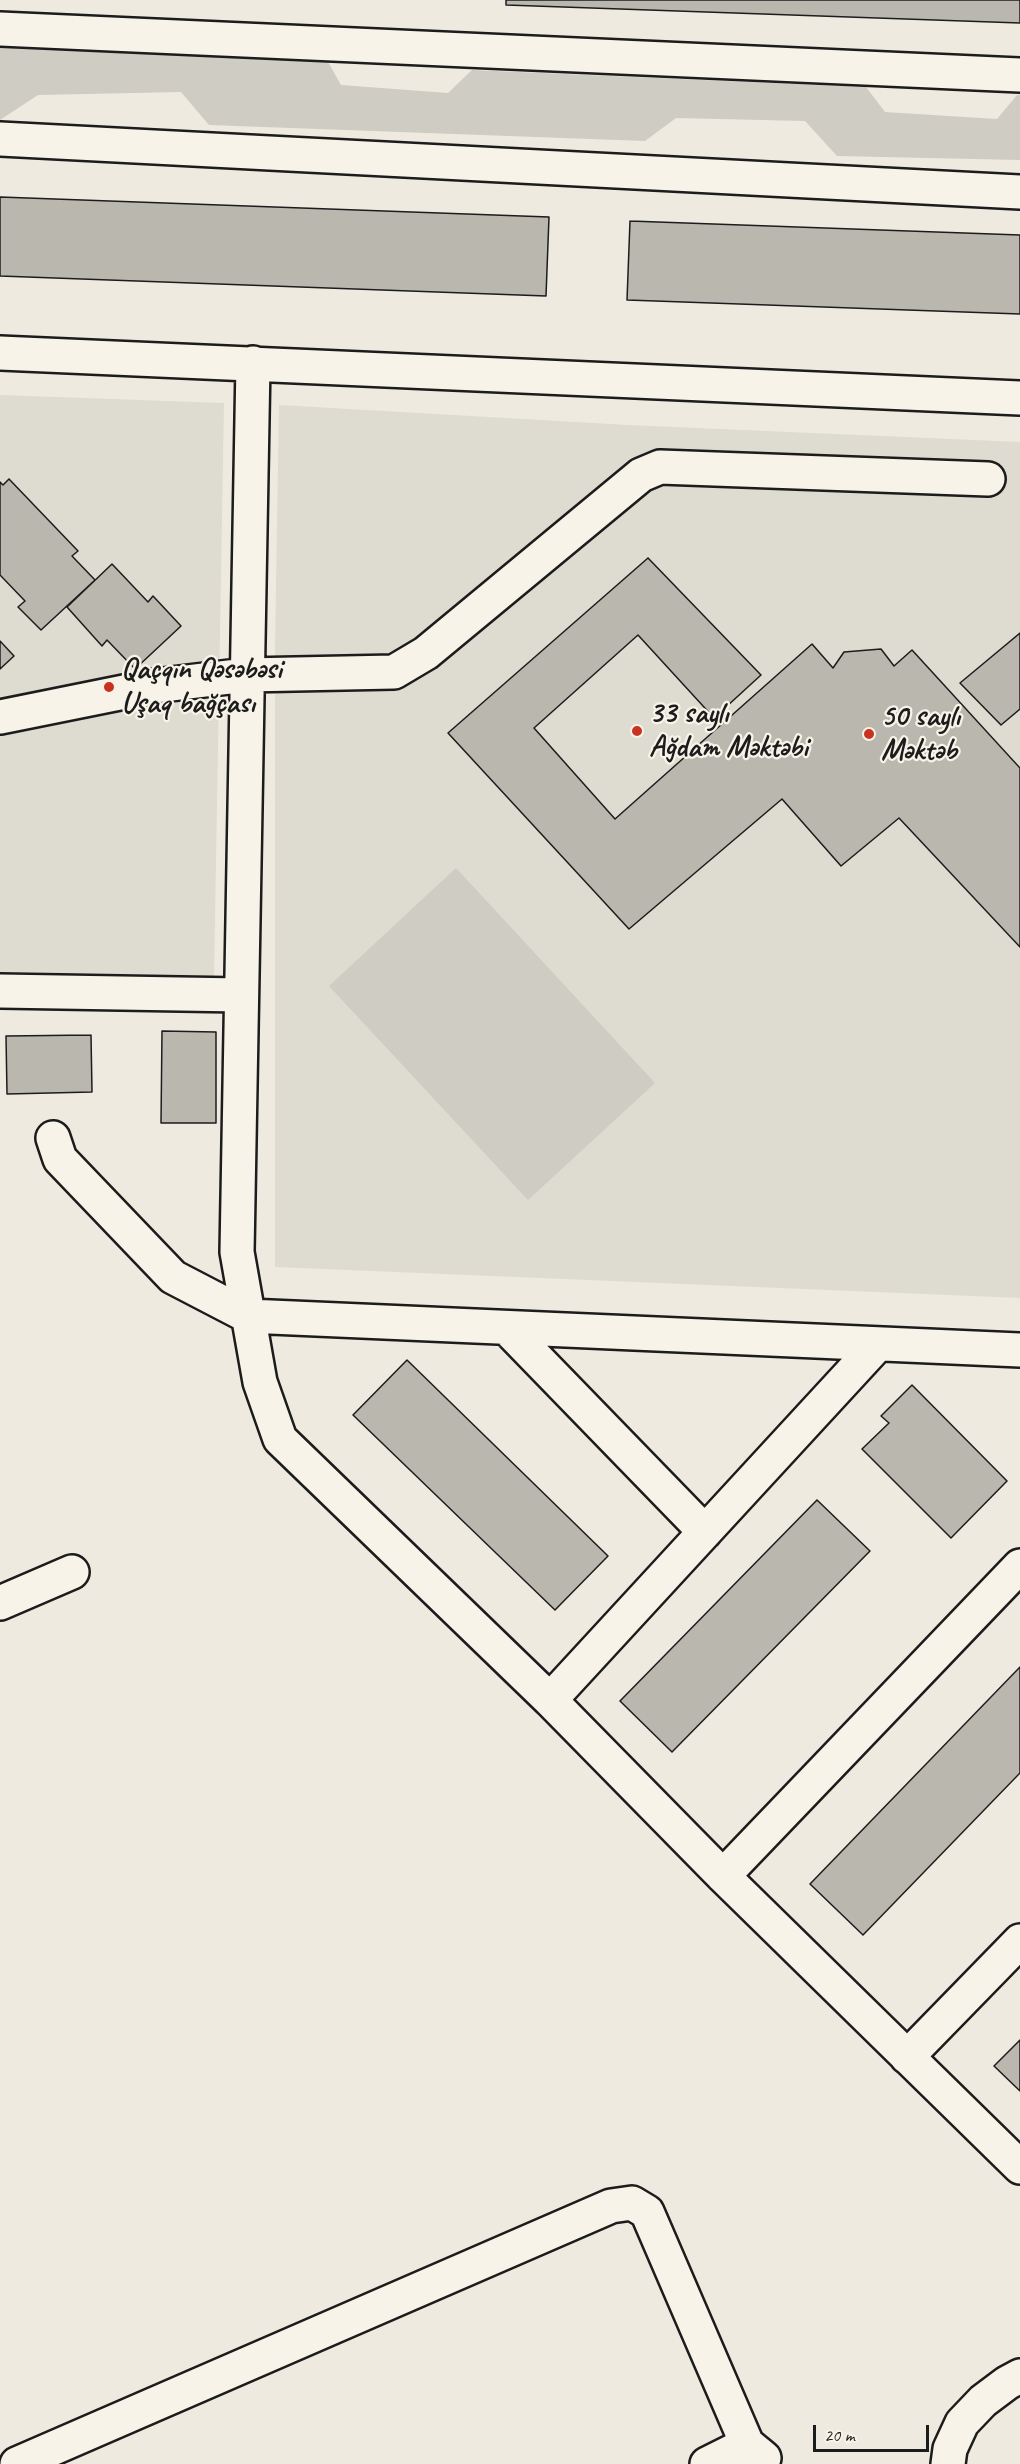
<!DOCTYPE html>
<html>
<head>
<meta charset="utf-8">
<style>
	body { margin:0 }
	#map { position:relative; width:1020px; height:2464px; overflow:hidden; background:#eeeae0; font-family:Caveat,sans-serif }
	canvas { display:block }
	.scale { position:absolute; left:813px; top:2425px; width:116px; height:27px; box-sizing:border-box; border:3px solid #1c1c1c; border-top:0; padding-left:8px; font-size:18px; line-height:21px; white-space:nowrap; color:#1c1c1c; -webkit-text-stroke:4px #f7f3e8; paint-order:stroke }
</style>
</head>
<body>
<div id="map">
<canvas width="1020" height="2464"></canvas>
<div class="scale">20 m</div>
</div>
<script>
const g = document.querySelector('canvas').getContext('2d');
g.lineJoin = 'round';
function fillPath(path, color) {
  g.fillStyle = color;
  g.fill(path, 'evenodd');
}
function poly(rows) {
  const path = new Path2D();
  for (const r of rows) {
    path.moveTo(r[0], r[1]);
    for (let i = 2; i < r.length; i += 2) path.lineTo(r[i], r[i + 1]);
  }
  return path;
}
function strokePath(path, color, width, dash) {
  g.strokeStyle = color;
  g.lineWidth = width;
  g.lineCap = dash ? 'butt' : 'round';
  g.setLineDash(dash || []);
  g.stroke(path);
}
function write(font, color, halo, rows, align = 'center') {
  g.font = font + ' Caveat,sans-serif';
  g.lineWidth = 4.5;
  g.setLineDash([]);
  g.textBaseline = 'middle';
  g.strokeStyle = halo;
  g.fillStyle = color;
  for (const [text, x, y, turn = 0] of rows) {
    g.save();
    g.translate(x, y);
    g.rotate((+turn || 0) * Math.PI / 180);
    g.textAlign = isNaN(turn) ? turn : align;
    if (halo) g.strokeText(text, 0, 0);
    g.fillText(text, 0, 0);
    g.restore();
  }
}
fillPath(poly([
	[0,395,224,403,214,976,0,972],
	[279,405,628,425,1020,442,1020,1298,275,1267,275,647]
]), '#dedbd1');
fillPath(poly([
	[0,47,327,60,341,85,448,93,472,70,866,87,885,112,997,119,1017,95,1020,95,1020,160,837,156,805,121,676,118,645,141,209,125,181,92,38,95,0,120],
	[456,868,655,1083,528,1200,329,986]
]), '#cfccc3');
const building = poly([
	[506,0,1020,0,1020,23,506,5,506,0],
	[0,197,549,217,546,296,0,276,0,197],
	[630,221,1020,235,1020,314,627,300,630,221],
	[9,479,78,551,72,556,95,580,41,630,18,607,25,601,0,575,0,482,3,485,9,479],
	[648,558,761,675,714,718,638,635,534,728,615,819,812,644,833,668,844,652,881,649,894,666,912,650,1020,768,1020,947,899,818,841,866,782,799,629,929,448,733,648,558],
	[112,564,148,602,153,596,181,626,135,669,107,640,102,646,67,607,112,564],
	[1020,633,1020,709,1001,725,960,683,1020,633],
	[0,641,14,656,0,669,0,641],
	[162,1031,216,1032,216,1123,161,1123,162,1031],
	[91,1035,92,1092,7,1094,6,1036,91,1035],
	[407,1360,608,1556,555,1610,353,1415,407,1360],
	[912,1385,1007,1481,951,1538,862,1449,889,1423,881,1416,912,1385],
	[817,1500,870,1551,672,1752,620,1701,817,1500],
	[1020,1667,1020,1773,863,1935,810,1884,1020,1667],
	[1020,2040,1020,2091,994,2066,1020,2040]
]);
fillPath(building, '#bab7af');
strokePath(building, '#1c1c1c', 1.5);
const minor = poly([
	[0,29,1020,75],
	[0,139,1020,192],
	[0,353,1020,398],
	[253,363,237,1252,260,1382,280,1439,550,1700,723,1876,1020,2167],
	[0,717,154,686,246,675,394,672,426,653,641,475,660,467,988,479],
	[0,991,241,995],
	[53,1138,60,1159,173,1277,248,1316,1020,1350],
	[507,1328,705,1532],
	[0,1603,72,1572],
	[550,1700,878,1344],
	[723,1876,1020,1566],
	[907,2057,1020,1941],
	[17,2464,611,2206,632,2203,647,2212,747,2444,751,2464],
	[707,2464,747,2444,764,2458],
	[948,2464,950,2449,962,2423,983,2401,1007,2383,1020,2376]
]);
strokePath(minor, '#1c1c1c', 38);
strokePath(minor, '#f7f3e8', 33);
for (const [x, y, r, color] of [
	[109,687,6,"#c8321e"],
	[637,731,6,"#c8321e"],
	[869,734,6,"#c8321e"]
]) {
  const dot = new Path2D();
  dot.arc(x, y, r, 0, 2 * Math.PI);
  g.fillStyle = color;
  g.fill(dot);
  strokePath(dot, '#f7f3e8', 2);
}
write('bold 30px', '#1c1c1c', '#f7f3e8', [
	["Qaçqın Qəsəbəsi",121,670],
	["Uşaq bağçası",121,704],
	["33 saylı",649,714],
	["Ağdam Məktəbi",649,748],
	["50 saylı",881,717],
	["Məktəb",881,751]
], 'left');
</script>
</body>
</html>
